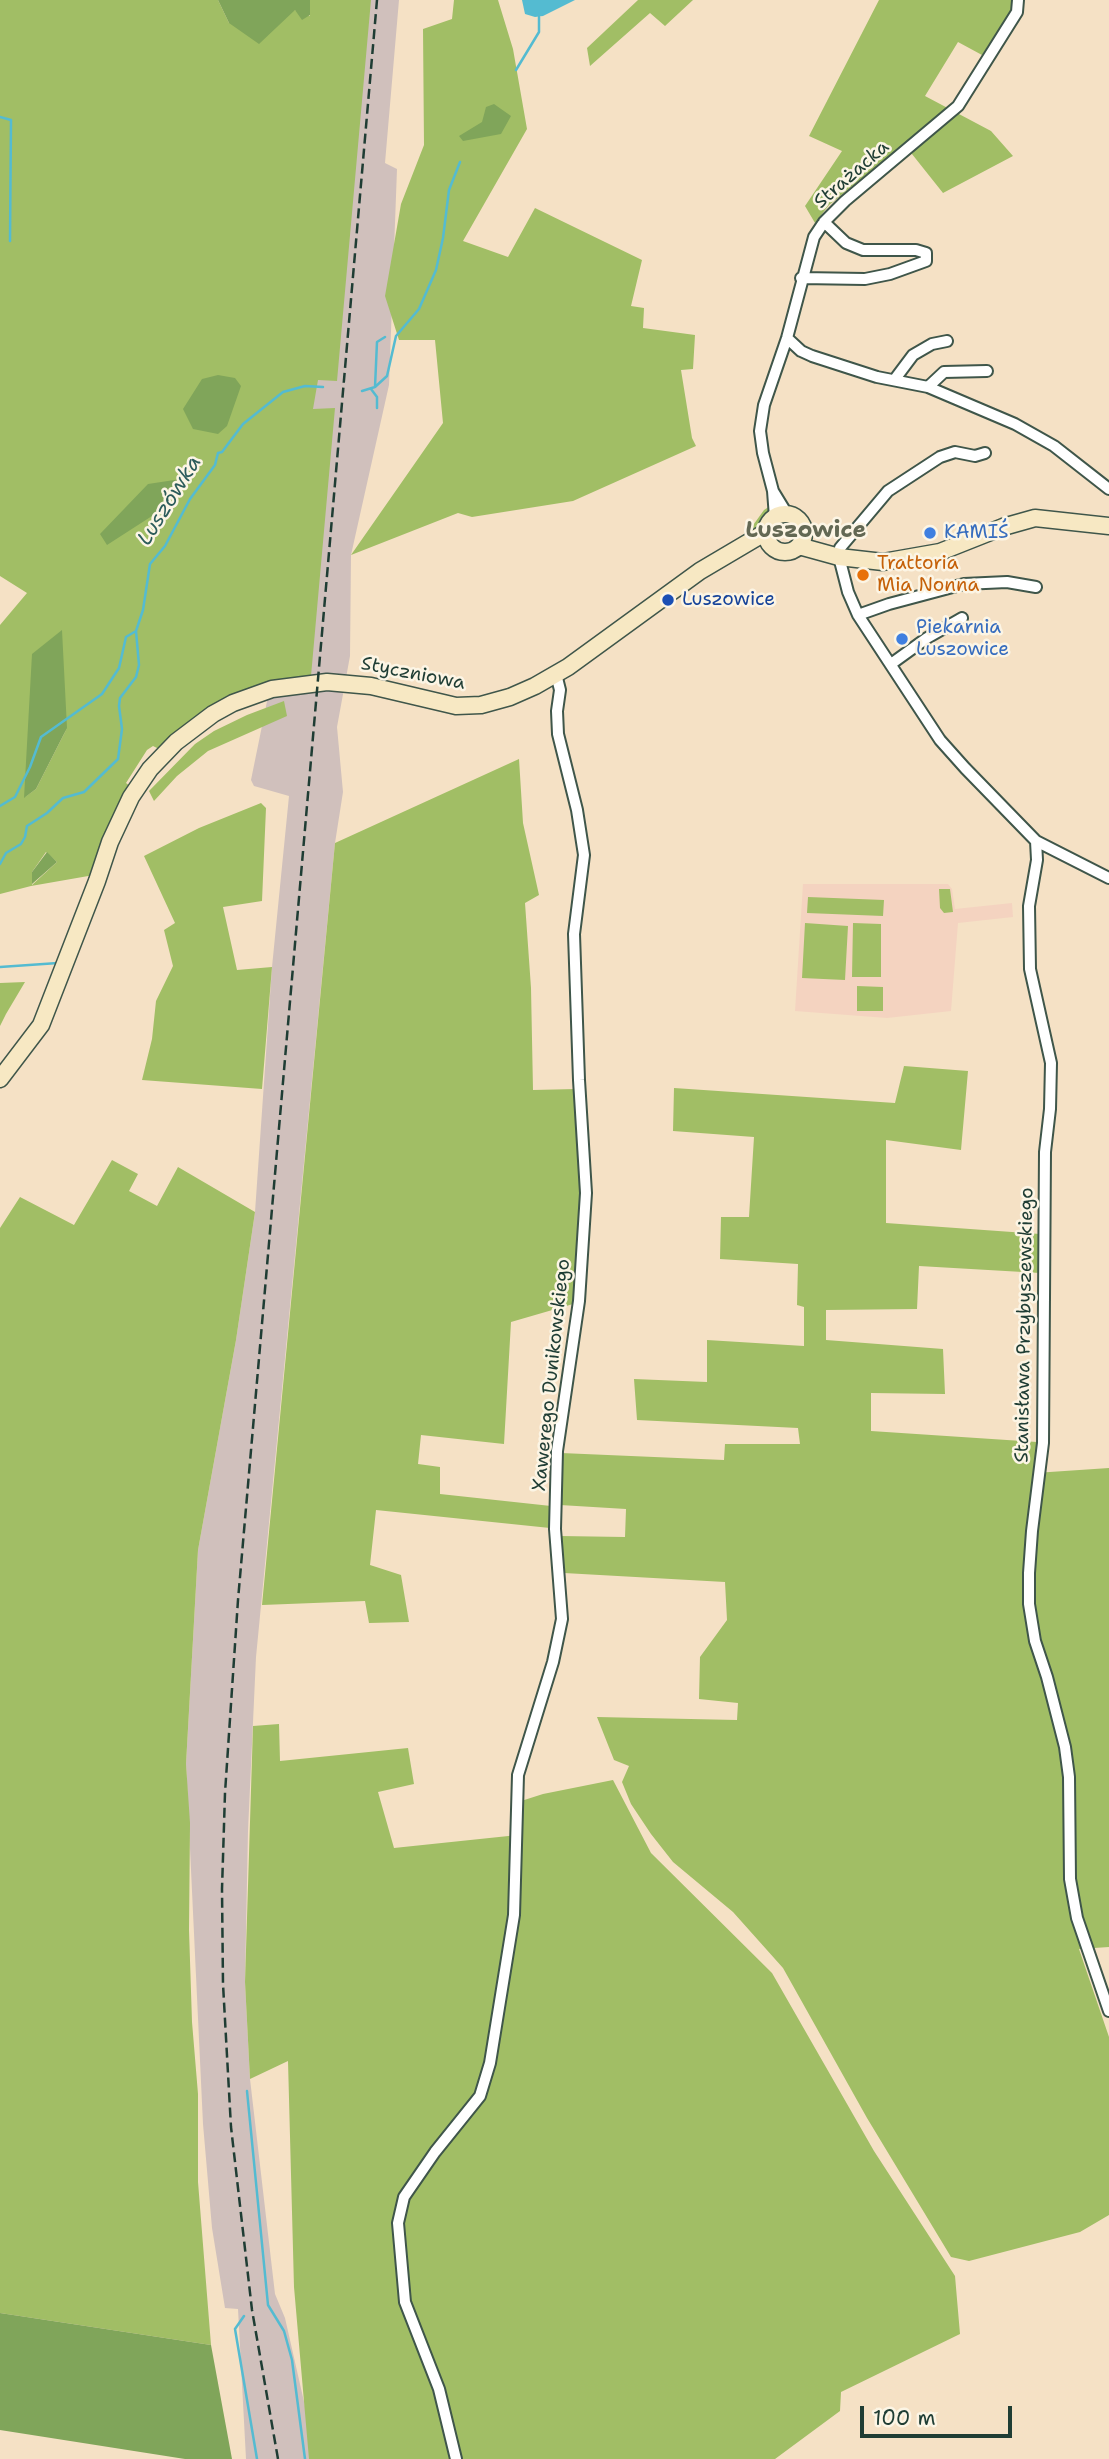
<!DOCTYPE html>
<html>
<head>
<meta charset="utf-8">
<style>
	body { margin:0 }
	#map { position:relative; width:1109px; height:2459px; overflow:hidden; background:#f5e1c5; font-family:"Shantell Sans",sans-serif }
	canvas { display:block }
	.scale { position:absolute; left:860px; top:2406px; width:152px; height:32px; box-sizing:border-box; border:4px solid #1f3d34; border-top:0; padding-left:9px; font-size:21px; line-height:24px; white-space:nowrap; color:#1f3d34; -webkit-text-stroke:5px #fcf5e5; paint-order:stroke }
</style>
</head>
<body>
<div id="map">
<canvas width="1109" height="2459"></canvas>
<div class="scale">100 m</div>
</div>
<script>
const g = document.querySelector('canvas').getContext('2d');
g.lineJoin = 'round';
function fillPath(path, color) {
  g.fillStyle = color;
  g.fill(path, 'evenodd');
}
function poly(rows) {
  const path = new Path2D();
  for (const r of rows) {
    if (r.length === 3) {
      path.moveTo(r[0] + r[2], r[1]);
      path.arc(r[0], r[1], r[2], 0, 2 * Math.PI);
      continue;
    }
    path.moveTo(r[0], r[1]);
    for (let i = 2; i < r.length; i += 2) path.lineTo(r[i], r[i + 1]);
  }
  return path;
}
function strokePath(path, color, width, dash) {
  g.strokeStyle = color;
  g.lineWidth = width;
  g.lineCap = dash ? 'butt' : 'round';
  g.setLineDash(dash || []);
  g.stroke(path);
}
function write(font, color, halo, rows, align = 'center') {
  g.font = font + ' "Shantell Sans",sans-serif';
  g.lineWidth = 5;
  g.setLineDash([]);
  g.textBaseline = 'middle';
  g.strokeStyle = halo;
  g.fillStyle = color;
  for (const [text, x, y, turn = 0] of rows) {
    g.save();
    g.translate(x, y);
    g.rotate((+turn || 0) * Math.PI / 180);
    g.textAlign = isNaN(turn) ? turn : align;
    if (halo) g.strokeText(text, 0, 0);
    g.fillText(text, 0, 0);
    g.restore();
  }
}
fillPath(poly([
	[803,884,948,884,952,889,955,909,1012,903,1013,917,958,923,951,1011,887,1018,795,1011]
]), '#f4d3c0');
fillPath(poly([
	[352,0,399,0,385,163,397,169,389,385,351,555,350,656,337,727,343,792,335,843,256,1657,248,1831,245,1982,250,2079,275,2294,285,2318,317,2459,246,2459,238,2309,225,2308,212,2228,203,2124,186,1764,198,1550,236,1340,255,1212,272,967,289,796,254,786,251,780,275,662]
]), '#d0c0bc');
fillPath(poly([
	[0,0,218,0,229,23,295,10,310,16,310,0,371,0,337,381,318,380,313,409,335,408,311,676,189,723,159,749,153,746,147,750,126,783,130,786,94,875,31,886,0,894,0,625,27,593,0,576],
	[67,728,36,789,25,797],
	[46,852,57,862,32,885,32,872],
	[454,0,498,0,513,49,527,129,463,241,508,257,535,208,642,260,631,306,644,308,643,328,695,335,693,369,681,370,692,438,696,446,573,501,472,517,458,513,351,555,443,423,435,340,399,340,385,296,401,204,424,145,423,29,452,19],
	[638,0,693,0,665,26,650,13,590,66,587,48],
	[879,0,1013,0,1011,11,982,55,958,42,925,96,991,131,1013,156,943,193,904,144,829,205,815,223,805,206,842,151,809,136],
	[770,506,769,519,765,528,746,535,764,510],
	[284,701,287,716,208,751,177,776,154,801,149,791,195,744,214,731,247,715],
	[519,759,523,823,539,895,525,903,531,988,533,1090,576,1089,581,1189,573,1304,511,1322,504,1444,421,1435,418,1464,440,1467,440,1494,551,1506,550,1528,376,1510,370,1565,401,1575,409,1622,369,1623,365,1601,262,1605,335,843],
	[261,803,266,808,262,901,223,907,237,970,272,967,262,1089,142,1080,152,1039,156,1001,173,966,164,930,175,923,144,856,199,828],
	[939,889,950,889,953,912,944,913,940,908],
	[808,897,884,900,883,916,807,913],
	[805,923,848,926,845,980,802,978],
	[853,923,881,924,881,977,852,977],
	[25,982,6,1014,0,1026,0,983],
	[857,986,883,987,883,1011,857,1011],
	[904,1066,968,1071,961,1150,886,1140,886,1223,1040,1234,1040,1273,919,1266,917,1309,826,1310,826,1340,943,1349,945,1394,871,1393,871,1431,1037,1442,1035,1473,1109,1468,1109,1947,1079,1949,1109,2037,1109,2215,1080,2232,969,2261,951,2257,867,2118,783,1968,733,1912,673,1862,651,1834,631,1804,622,1782,629,1766,614,1760,597,1717,737,1720,738,1703,699,1699,700,1657,727,1620,725,1582,564,1573,560,1536,625,1537,626,1509,560,1505,561,1453,724,1460,725,1444,800,1444,798,1428,637,1420,634,1379,707,1382,707,1340,804,1346,804,1307,797,1305,798,1264,720,1259,721,1217,749,1217,754,1137,673,1131,674,1088,895,1103],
	[112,1160,138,1174,129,1191,157,1206,178,1167,255,1212,236,1340,198,1550,186,1764,190,1823,189,1930,192,2022,198,2094,198,2182,211,2345,0,2313,0,1228,20,1197,74,1225],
	[279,1724,280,1761,408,1748,414,1784,378,1792,394,1848,518,1835,518,1802,543,1794,613,1780,651,1853,772,1973,874,2151,955,2276,960,2334,841,2392,840,2411,775,2459,309,2459,294,2287,288,2061,250,2079,245,1982,253,1726]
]), '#a1be65');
fillPath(poly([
	[218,0,310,0,310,15,302,20,295,10,259,44,229,23],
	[494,104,511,116,501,134,463,141,459,136,482,122,486,107],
	[218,375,235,378,241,386,227,426,218,434,193,429,183,409,202,379],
	[181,479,185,484,152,516,107,545,100,534,148,484],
	[62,630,67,728,36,789,24,798,32,654],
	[47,852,57,862,32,884,32,872],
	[0,2313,211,2345,232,2459,185,2459,0,2430]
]), '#80a55a');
fillPath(poly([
	[522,0,575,0,543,16,535,17,525,14]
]), '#54bbd1');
strokePath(poly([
	[516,70,539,32,539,17],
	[0,117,11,120,10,241],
	[375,387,377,342,385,337],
	[371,389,377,397,377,408],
	[362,391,375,387,387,376,396,336,419,309,436,270,443,238,449,190,460,162],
	[0,806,15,797,30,767,41,737,102,694,119,668,126,637,136,631,143,610,150,564,165,546,190,499,215,465,218,453,222,452,243,424,283,392,305,386,323,387],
	[0,864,6,853,21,844,25,837,27,826,47,813,63,798,84,792,118,759,122,729,119,706,120,698,136,677,139,665,136,631],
	[0,967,58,963],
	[247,2091,268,2305,284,2331,292,2360,305,2459],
	[244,2316,235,2329,257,2459]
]), '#54bbd1', 2.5);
const street = poly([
	[801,278,865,279,890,274,926,261,926,253,916,250,863,250,846,243,824,222],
	[787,338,801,351,812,356,877,377,928,387,1015,424,1054,446,1109,489],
	[895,379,913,355,932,344,947,341],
	[928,387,944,372,987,371],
	[985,453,975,456,955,452,940,457,888,491,840,548,839,557,848,592,858,615,940,740,965,768,1036,841,1109,878],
	[773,491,787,514],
	[775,517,773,491,763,453,760,431,764,405,787,338,814,237,824,222,845,201,958,106,1017,12,1018,0],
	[858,615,889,604,964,584,1007,582,1036,587],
	[891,664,927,638,962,618],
	[1036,841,1037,860,1029,906,1030,969,1051,1063,1050,1109,1045,1152,1043,1443,1032,1531,1029,1573,1029,1604,1035,1641,1047,1677,1065,1747,1069,1777,1070,1879,1077,1918,1109,2011],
	[456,2459,439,2389,405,2302,398,2223,404,2197,435,2152,480,2096,490,2063,514,1915,518,1775,553,1662,562,1619,555,1529,557,1451,579,1301,586,1193,579,1080,574,934,584,855,577,810,558,734,557,711,560,690,556,674]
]);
const secondary = poly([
	[785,533,19],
	[799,546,839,557,883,562,940,552,1003,527,1035,518,1109,526],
	[0,1079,41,1025,97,881,110,842,131,797,150,769,176,742,213,714,233,703,272,689,327,682,371,686,456,706,481,705,510,697,535,686,568,667,700,571,766,532]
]);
strokePath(street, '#3f564a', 14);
strokePath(secondary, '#3f564a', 19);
strokePath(street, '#fff', 10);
strokePath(secondary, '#f7e8c3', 16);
strokePath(poly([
	[278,2459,252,2310,231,2127,223,1984,222,1889,225,1793,238,1600,377,0]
]), '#1f3d34', 2.5, [10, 5]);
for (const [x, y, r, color] of [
	[930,533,7,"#3f7fe0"],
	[863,575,7,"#e8710a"],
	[668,600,7,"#1a4fb4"],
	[902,639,7,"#3f7fe0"]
]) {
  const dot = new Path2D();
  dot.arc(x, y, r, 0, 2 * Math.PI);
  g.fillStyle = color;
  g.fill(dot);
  strokePath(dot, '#fcf5e5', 2.5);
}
write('19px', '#1f3d34', '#fcf5e5', [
	["Strażacka",852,175,-41],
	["Styczniowa",413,674,11],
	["Stanisława Przybyszewskiego",1025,1325,-89],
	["Xawerego Dunikowskiego",552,1375,-84]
]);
write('19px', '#366cbe', '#fcf5e5', [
	["KAMIŚ",944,533],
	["Piekarnia",916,628],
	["Luszowice",916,650]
], 'left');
write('19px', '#c56008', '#fcf5e5', [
	["Trattoria",877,564],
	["Mia Nonna",877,586]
], 'left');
write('19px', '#164399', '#fcf5e5', [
	["Luszowice",682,600]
], 'left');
write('italic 21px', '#2c5c5b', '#fcf5e5', [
	["Luszówka",170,501,-58]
]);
write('bold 23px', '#636854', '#fcf5e5', [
	["Luszowice",806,531]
]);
</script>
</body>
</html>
